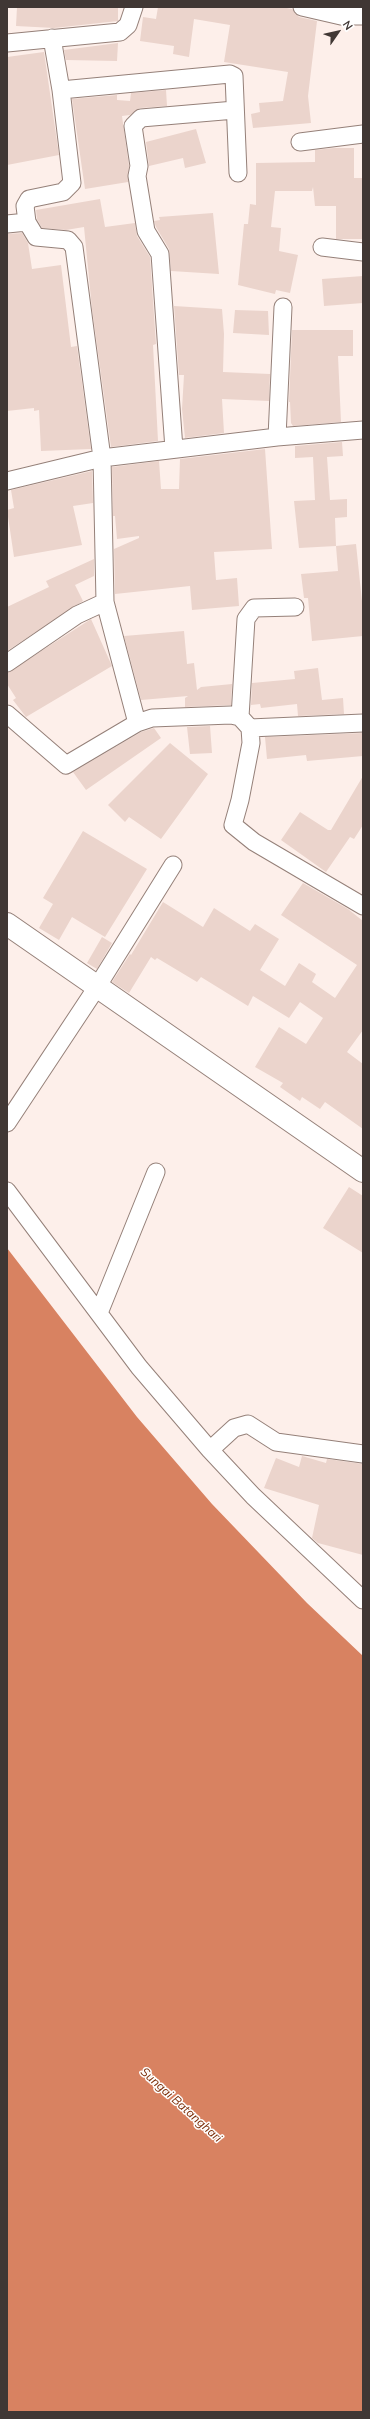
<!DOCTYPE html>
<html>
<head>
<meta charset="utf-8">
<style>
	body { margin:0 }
	#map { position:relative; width:370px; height:2419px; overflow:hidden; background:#fdefea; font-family:Mulish,sans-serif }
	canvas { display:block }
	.frame { position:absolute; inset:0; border:8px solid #403734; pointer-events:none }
	.north { position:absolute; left:318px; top:12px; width:40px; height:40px; -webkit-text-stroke:3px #fff; paint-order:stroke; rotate:56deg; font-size:11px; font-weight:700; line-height:16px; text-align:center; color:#403734 }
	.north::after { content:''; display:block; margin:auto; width:14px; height:18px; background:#403734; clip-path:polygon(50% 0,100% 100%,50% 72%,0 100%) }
</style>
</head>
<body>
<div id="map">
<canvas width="370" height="2419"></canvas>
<div class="frame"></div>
<div class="north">N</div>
</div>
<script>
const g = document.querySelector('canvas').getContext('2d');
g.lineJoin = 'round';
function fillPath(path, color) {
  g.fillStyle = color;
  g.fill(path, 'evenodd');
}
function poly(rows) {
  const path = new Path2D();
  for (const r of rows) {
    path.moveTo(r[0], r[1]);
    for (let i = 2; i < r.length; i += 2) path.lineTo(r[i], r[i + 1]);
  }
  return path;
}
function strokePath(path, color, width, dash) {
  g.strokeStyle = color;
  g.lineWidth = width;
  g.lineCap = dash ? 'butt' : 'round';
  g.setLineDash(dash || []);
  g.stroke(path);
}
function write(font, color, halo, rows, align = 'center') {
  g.font = font + ' Mulish,sans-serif';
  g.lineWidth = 3;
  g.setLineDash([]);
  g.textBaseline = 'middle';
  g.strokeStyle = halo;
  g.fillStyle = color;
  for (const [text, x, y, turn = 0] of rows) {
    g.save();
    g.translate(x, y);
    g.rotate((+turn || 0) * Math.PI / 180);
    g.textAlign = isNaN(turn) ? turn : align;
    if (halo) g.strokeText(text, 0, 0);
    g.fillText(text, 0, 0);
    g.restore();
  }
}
fillPath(poly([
	[7,1248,137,1417,212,1504,307,1603,363,1656,363,2412,7,2412]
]), '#d88261');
fillPath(poly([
	[17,7,118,7,118,21,54,28,16,26],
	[158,7,281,7,292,9,299,17,317,21,308,96,311,123,253,128,251,114,260,112,259,103,283,101,288,72,224,62,230,25,194,19,189,57,173,54,174,46,140,41,143,17,156,19],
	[118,43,117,61,66,60,64,50],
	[44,52,59,155,7,165,7,57],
	[166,90,167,106,140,108,130,115,122,116,129,166,128,182,85,189,72,99,117,95,117,100,130,101,131,93],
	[196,129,206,163,185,168,183,158,149,166,146,142],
	[334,148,354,148,354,178,363,178,363,239,336,239,336,206,315,206,313,187,312,191,275,191,271,227,281,228,279,251,298,255,290,293,276,290,275,294,238,285,244,224,248,224,250,204,256,205,256,163,315,162,315,150],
	[100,199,105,227,135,223,137,236,150,257,156,344,153,345,158,441,111,447,92,309,84,227,66,230,42,228,37,219,36,210],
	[213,213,219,274,171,271,169,249,156,227,154,221,160,220,159,217],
	[22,233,28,243,32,269,61,265,71,347,77,346,91,449,41,451,39,410,34,411,34,408,7,411,7,234],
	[363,276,363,303,324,306,322,279],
	[174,306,222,309,224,334,223,372,270,374,269,401,222,399,224,433,185,438,182,409,184,375,179,375],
	[235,310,268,311,269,335,233,333],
	[292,330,353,330,353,356,338,356,341,422,293,426,291,423,290,402,289,402],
	[342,442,343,456,327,457,330,500,347,499,347,517,335,518,336,546,299,548,294,501,315,500,313,457,295,458,295,446],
	[265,449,272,549,214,552,216,580,237,578,239,606,192,610,190,586,115,594,114,549,139,538,139,536,117,539,115,516,113,516,112,467,159,461,161,489,179,489,180,459],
	[92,471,93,503,73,506,82,545,14,557,7,510,14,508,11,490],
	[356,544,363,611,363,636,312,641,308,598,304,598,301,574,338,571,336,546],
	[94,559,94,576,75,585,83,601,7,651,7,607,49,587,46,581],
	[91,619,112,666,26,717,13,700,16,698,7,684,7,673],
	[184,631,187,664,194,663,197,690,201,687,232,684,231,705,185,707,185,698,188,696,141,700,124,636],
	[318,668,322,700,343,698,344,714,298,716,297,704,261,708,260,704,251,705,252,683,295,679,294,671],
	[210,726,212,753,190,754,187,727],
	[154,728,161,738,86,790,73,772,141,732],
	[363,733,363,756,307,761,306,755,267,759,265,737],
	[170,743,208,774,161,839,129,817,125,822,108,805],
	[363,776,363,825,354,839,350,837,326,872,281,840,300,812,328,830,331,830],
	[83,831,147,869,105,937,72,917,59,940,39,928,53,904,43,898],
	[303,883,348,909,363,921,363,1030,347,1052,363,1064,363,1129,325,1102,320,1109,302,1097,300,1101,280,1087,283,1083,255,1067,279,1027,306,1044,323,1018,300,1002,289,1018,253,996,248,1006,201,977,197,982,157,958,155,960,151,957,129,993,112,982,130,954,131,955,163,902,203,927,214,908,250,931,255,924,279,939,260,970,285,986,299,963,316,974,312,982,335,998,357,965,281,915],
	[102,937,112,943,97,969,87,963],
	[349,1187,363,1196,363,1253,323,1228],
	[302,1456,326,1463,327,1459,363,1464,363,1555,318,1543,312,1538,319,1505,264,1488,276,1458,299,1467]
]), '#ebd4cc');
const street = poly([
	[302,7,341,16,363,16],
	[52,38,61,90,230,74,234,76,238,173],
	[7,43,120,32,128,25,134,7],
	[300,142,363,134],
	[7,224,27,222],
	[322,247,363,252],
	[277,437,283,307],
	[174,449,160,254,146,231,137,176,139,166,133,126,141,118,235,110],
	[7,481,102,458,277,437,363,430],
	[7,663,77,615,105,602],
	[7,714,66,765,137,723,105,602,102,458,74,247,68,240,36,237,27,222,25,206,29,199,63,192,72,183,61,90],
	[240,717,246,619,254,608,295,607],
	[137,723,152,718,231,715,240,717,250,728,251,743,240,800,233,825,254,842,363,906],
	[250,728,363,723],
	[7,1123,97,987,173,865],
	[7,1191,139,1367,210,1450,253,1496,363,1600],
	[99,1313,156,1172],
	[210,1450,234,1428,248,1424,276,1442,363,1454]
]);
const secondary = poly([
	[7,924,363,1171]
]);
strokePath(street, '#958079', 19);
strokePath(secondary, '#958079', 24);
strokePath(street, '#fff', 17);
strokePath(secondary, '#fff', 22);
write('italic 12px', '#7c2e09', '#fff', [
	["Sungai Batanghari",181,2105,42]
]);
</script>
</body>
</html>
